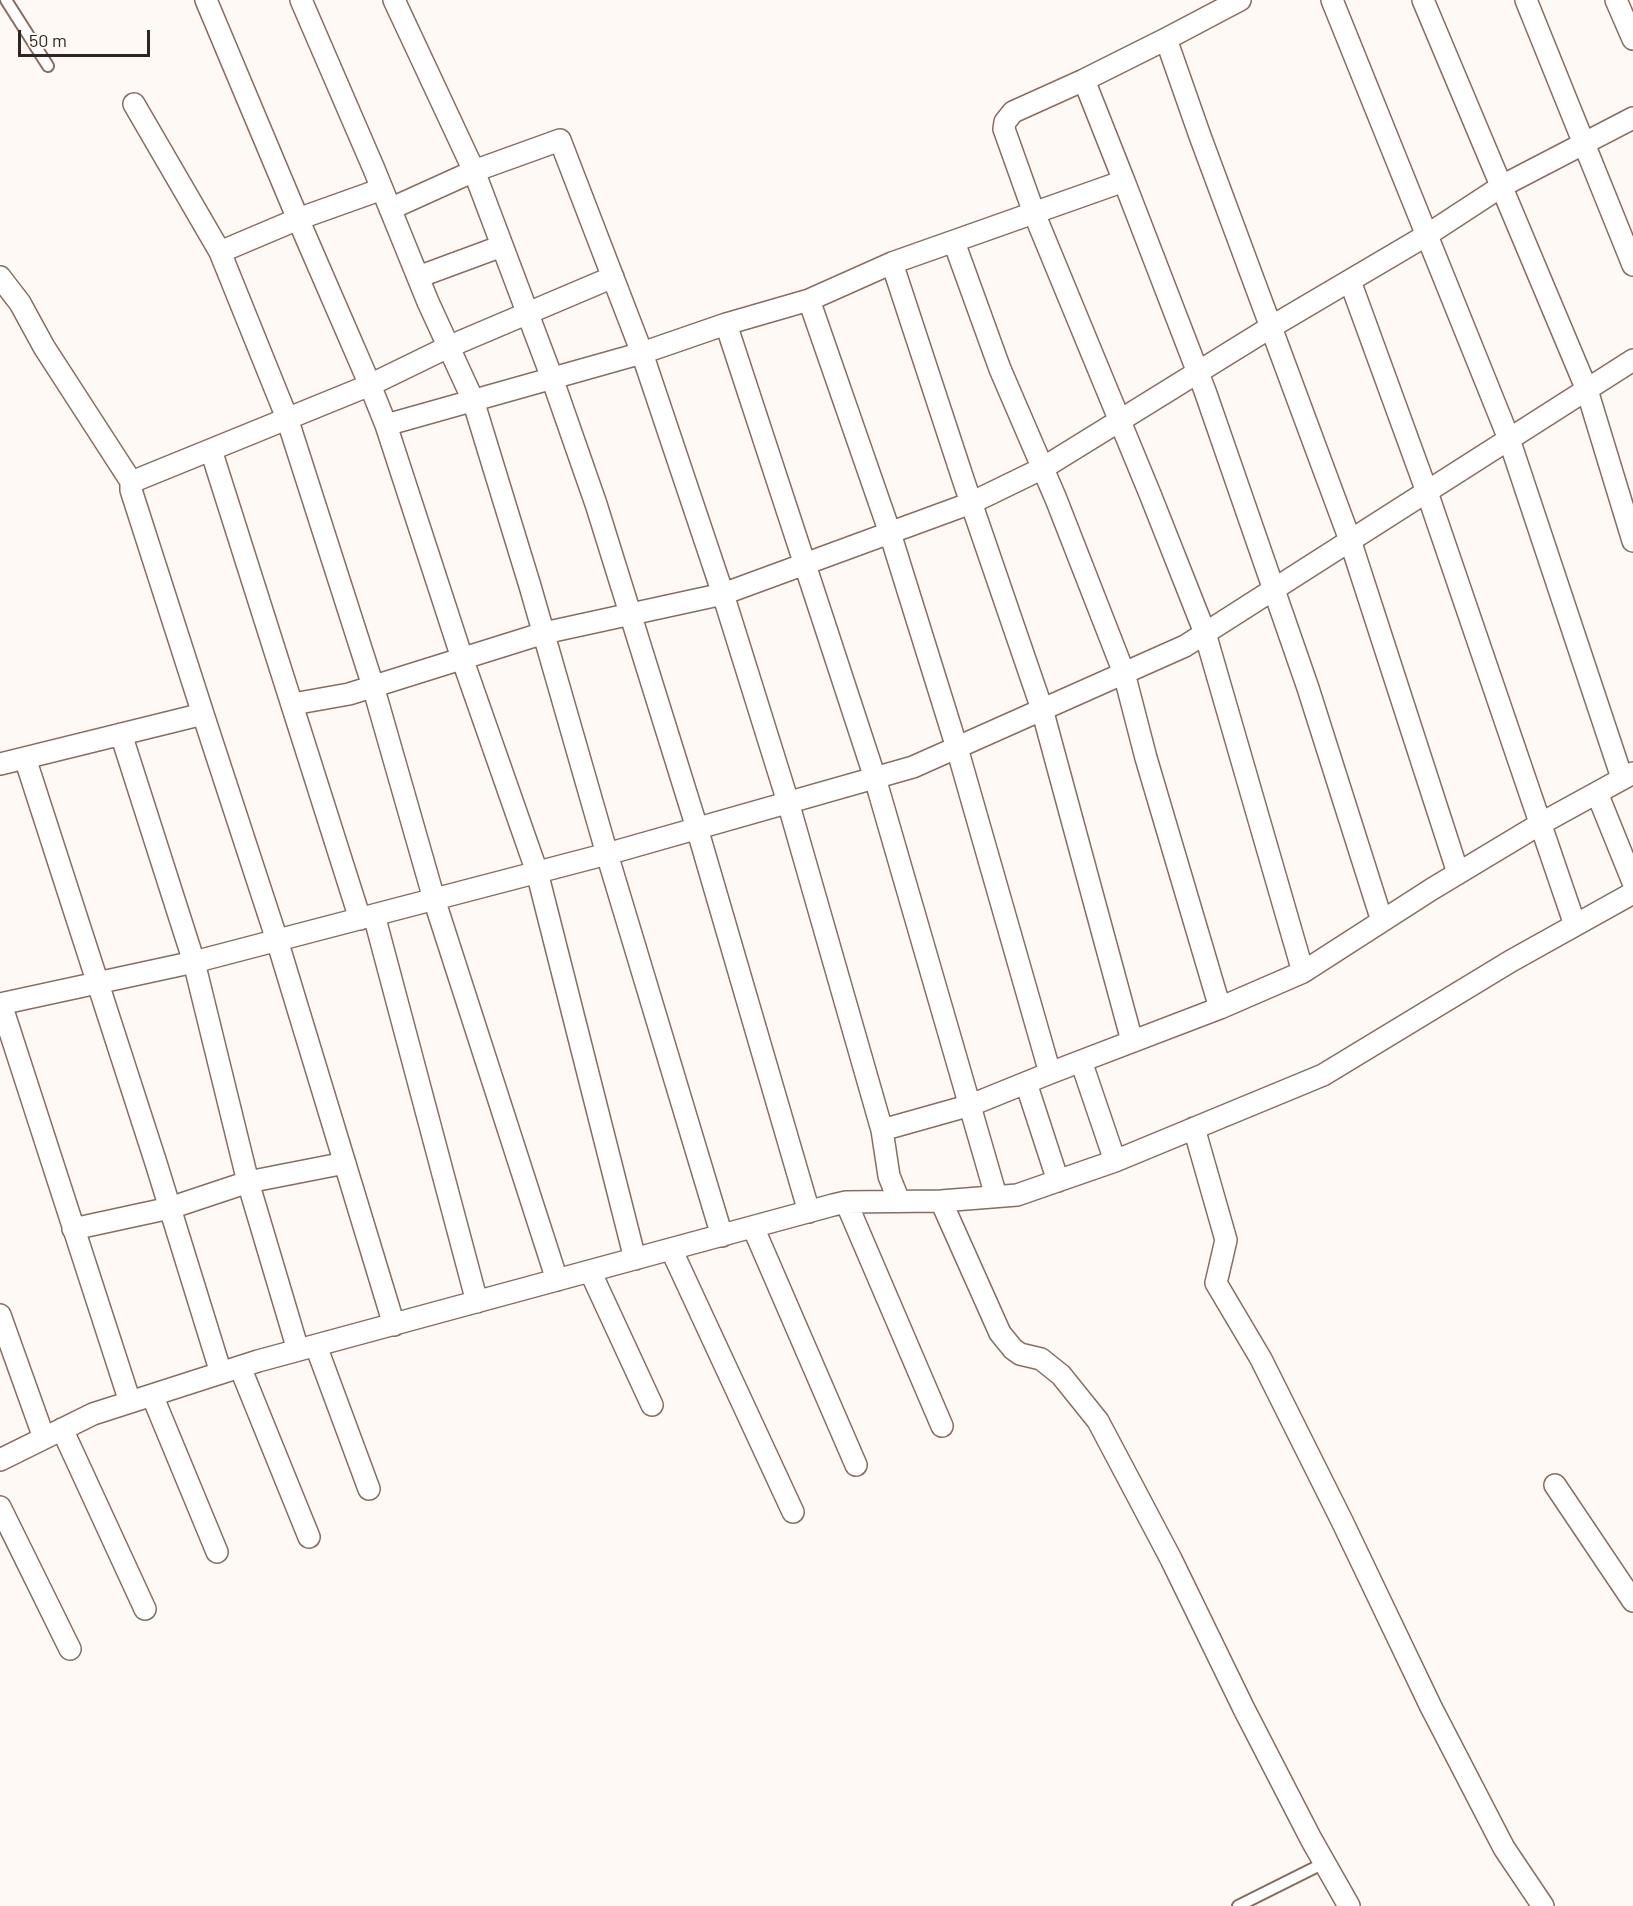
<!DOCTYPE html>
<html>
<head>
<meta charset="utf-8">
<style>
	body { margin:0 }
	#map { position:relative; width:1633px; height:1906px; overflow:hidden; background:#fff9f6; font-family:Barlow,sans-serif }
	canvas { display:block }
	.scale { position:absolute; left:18px; top:30px; width:132px; height:27px; box-sizing:border-box; border:3px solid #302520; border-top:0; padding-left:8px; font-size:18px; line-height:21px; white-space:nowrap; color:#302520; -webkit-text-stroke:4px #fff9f6; paint-order:stroke }
</style>
</head>
<body>
<div id="map">
<canvas width="1633" height="1906"></canvas>
<div class="scale">50 m</div>
</div>
<script>
const g = document.querySelector('canvas').getContext('2d');
g.lineJoin = 'round';
function poly(rows) {
  const path = new Path2D();
  for (const r of rows) {
    path.moveTo(r[0], r[1]);
    for (let i = 2; i < r.length; i += 2) path.lineTo(r[i], r[i + 1]);
  }
  return path;
}
function strokePath(path, color, width, dash) {
  g.strokeStyle = color;
  g.lineWidth = width;
  g.lineCap = dash ? 'butt' : 'round';
  g.setLineDash(dash || []);
  g.stroke(path);
}
const lane = poly([
	[6,0,48,66],
	[1238,1906,1324,1863]
]);
const street = poly([
	[206,0,298,219,370,385,448,347,613,277],
	[301,0,374,169,428,302,473,400,530,586,607,854,722,1236],
	[394,0,474,171,552,378,596,504,697,828,809,1212],
	[1332,0,1509,439,1622,778],
	[1423,0,1587,390,1633,541],
	[1526,0,1633,265],
	[1616,0,1633,39],
	[1166,39,1200,136,1350,540,1458,873],
	[1084,80,1013,112,1005,122,1004,129,1034,213,1150,494,1205,633,1303,972],
	[134,104,220,252],
	[1124,181,1205,391,1308,688,1382,921],
	[382,189,298,219,220,252,287,418,373,686,434,899,557,1280],
	[390,209,474,171,560,140,642,353,723,594,788,802,882,1130,889,1176,899,1201],
	[954,242,1000,369,1056,499,1124,673,1146,758,1220,1008],
	[892,263,964,482,1042,709,1132,1041],
	[0,277,20,303,44,347,132,483],
	[418,277,502,246],
	[1350,281,1427,492,1575,925],
	[809,300,890,533,957,748,1050,1073],
	[726,324,875,778,996,1196],
	[386,425,462,658,537,872,635,1259],
	[211,450,360,919],
	[293,704,349,694,544,633,723,594,971,503,1043,468,1271,327,1427,235,1502,186,1633,118],
	[203,714,277,940,394,1325],
	[121,734,194,962,248,1182,298,1350],
	[25,758,156,1163,221,1373],
	[0,764,203,714,131,490,131,484,134,481,370,385,386,425,642,353,726,324,809,300,892,263,1124,181,1084,80,1166,39,1240,0],
	[1597,793,1633,882],
	[374,915,477,1302],
	[0,1004,194,962,607,854,913,767,1185,646,1633,360],
	[1,1004,130,1402],
	[1081,1061,1115,1161],
	[1026,1083,1058,1181],
	[1194,1128,1226,1240,1216,1283,1261,1359,1342,1521,1431,1707,1504,1848,1543,1906],
	[882,1130,971,1105,1050,1073,1220,1008,1303,972,1432,889,1540,824,1633,773],
	[941,1201,1000,1333,1013,1349,1020,1354,1041,1359,1061,1375,1098,1421,1171,1559,1244,1709,1311,1839,1349,1906],
	[846,1202,942,1426],
	[753,1227,856,1465],
	[73,1229,170,1208,248,1182,345,1163],
	[671,1249,793,1512],
	[590,1271,652,1405],
	[0,1315,44,1438],
	[316,1346,369,1489],
	[240,1367,309,1537],
	[152,1395,217,1552],
	[62,1429,145,1609],
	[0,1460,93,1414,258,1361,833,1205,846,1202,941,1201,1017,1195,1115,1161,1323,1075,1511,961,1633,893],
	[1555,1485,1633,1601],
	[0,1507,70,1649]
]);
strokePath(lane, '#876d60', 14);
strokePath(street, '#876d60', 24);
strokePath(lane, '#fff', 10);
strokePath(street, '#fff', 21);
</script>
</body>
</html>
